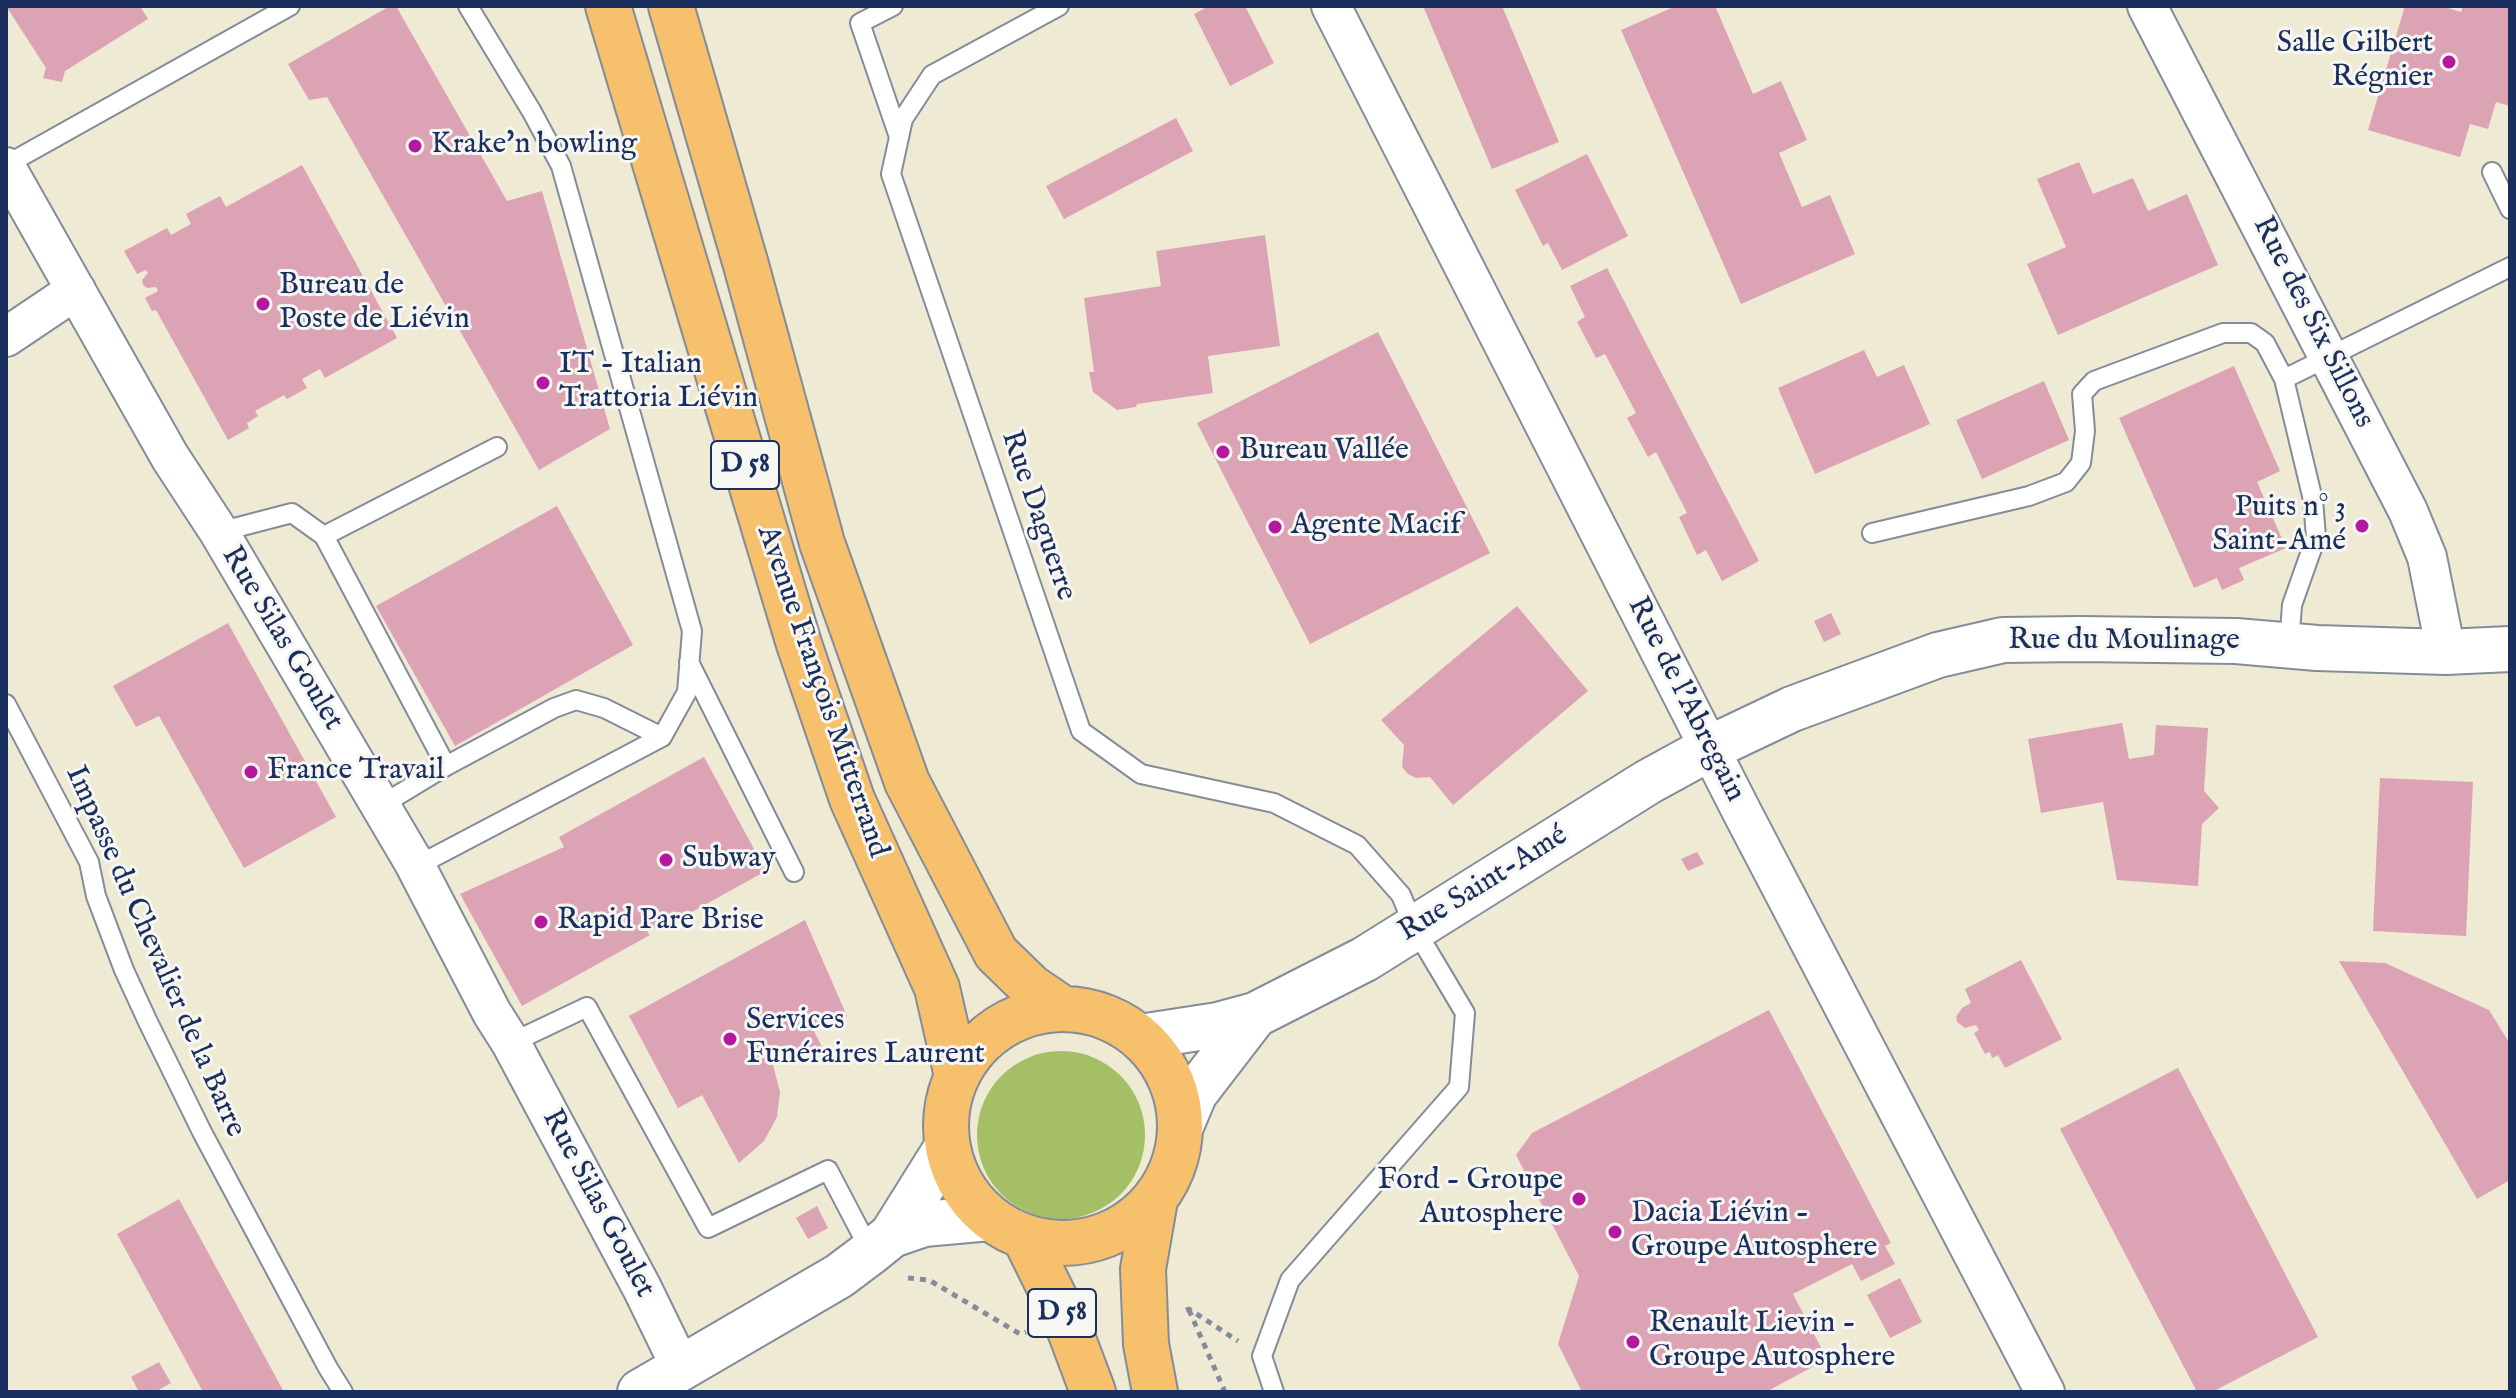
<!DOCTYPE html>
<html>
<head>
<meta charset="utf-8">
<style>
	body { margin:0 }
	#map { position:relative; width:2516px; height:1398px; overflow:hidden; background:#eeead4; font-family:"IM FELL English",serif }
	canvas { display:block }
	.frame { position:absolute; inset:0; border:8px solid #1b2f5e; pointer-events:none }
</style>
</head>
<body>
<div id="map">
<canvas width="2516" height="1398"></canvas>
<div class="frame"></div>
</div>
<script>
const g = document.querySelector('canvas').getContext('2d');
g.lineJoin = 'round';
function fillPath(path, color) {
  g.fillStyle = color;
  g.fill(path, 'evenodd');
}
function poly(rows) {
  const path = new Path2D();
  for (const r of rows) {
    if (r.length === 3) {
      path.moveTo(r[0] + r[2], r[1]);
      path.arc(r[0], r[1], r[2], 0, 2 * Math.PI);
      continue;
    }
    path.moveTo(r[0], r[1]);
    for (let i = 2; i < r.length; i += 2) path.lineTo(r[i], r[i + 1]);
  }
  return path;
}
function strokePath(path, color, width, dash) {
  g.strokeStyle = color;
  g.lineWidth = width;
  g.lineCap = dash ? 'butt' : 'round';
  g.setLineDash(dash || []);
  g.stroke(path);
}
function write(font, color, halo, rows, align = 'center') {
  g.font = font + ' "IM FELL English",serif';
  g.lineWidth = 6;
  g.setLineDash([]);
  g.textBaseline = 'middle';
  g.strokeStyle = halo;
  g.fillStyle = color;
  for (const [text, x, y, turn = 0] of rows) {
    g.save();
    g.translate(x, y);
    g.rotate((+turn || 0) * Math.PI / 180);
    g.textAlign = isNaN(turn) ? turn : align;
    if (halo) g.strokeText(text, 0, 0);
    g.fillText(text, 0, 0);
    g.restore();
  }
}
fillPath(poly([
	[1061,1135,84]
]), '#a4bf65');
fillPath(poly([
	[6,6,140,6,148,19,65,71,62,82,43,78,46,68],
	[390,6,396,6,507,201,542,191,610,429,539,470,327,97,309,100,288,64],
	[1209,6,1245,6,1274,63,1230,86,1194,14],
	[1423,6,1502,6,1559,142,1492,169],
	[1676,6,1715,6,1753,94,1781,81,1807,140,1779,153,1802,207,1830,195,1855,254,1741,304,1621,30],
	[2405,6,2441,6,2461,12,2463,6,2501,6,2510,9,2510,106,2496,102,2488,129,2470,124,2460,157,2368,130],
	[1176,118,1193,151,1064,219,1046,186],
	[1587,154,1628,236,1562,270,1548,243,1543,246,1515,190],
	[2079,162,2093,194,2133,178,2148,211,2187,194,2218,265,2058,335,2027,264,2066,247,2037,179],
	[302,165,397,338,325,378,320,369,302,379,307,388,287,399,284,395,255,411,258,416,247,423,249,428,228,440,156,310,152,311,145,298,158,291,156,287,147,288,143,285,142,280,148,273,146,270,137,274,124,251,167,228,171,235,191,224,186,214,220,196,226,207],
	[1265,235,1280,346,1208,356,1213,393,1137,404,1136,407,1117,410,1093,392,1089,372,1094,372,1084,298,1161,286,1156,251],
	[1607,268,1759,561,1722,581,1706,550,1697,555,1679,517,1687,513,1656,452,1648,457,1627,418,1636,413,1605,354,1596,358,1577,322,1585,317,1570,286],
	[1378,332,1490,553,1310,644,1197,423],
	[1864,350,1877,377,1904,365,1930,424,1815,474,1778,388],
	[2234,366,2280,471,2257,482,2286,548,2239,568,2244,580,2222,590,2217,578,2194,588,2119,418],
	[2044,381,2069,440,1982,479,1956,420],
	[557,506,633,645,455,746,376,606],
	[1517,606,1588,691,1453,805,1430,777,1416,778,1408,774,1402,767,1404,745,1381,720],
	[1831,613,1841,634,1824,642,1814,621],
	[228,623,336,817,244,868,159,716,136,727,113,686],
	[2122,723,2129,759,2154,755,2156,725,2208,728,2204,791,2219,808,2202,824,2198,886,2117,880,2103,802,2041,813,2028,739],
	[704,757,766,871,670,924,668,921,647,932,650,935,522,1006,460,894,564,847,559,837],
	[2380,778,2473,782,2466,936,2373,931],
	[1697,852,1704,864,1688,871,1681,859],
	[805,920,847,1016,814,1031,822,1047,791,1063,784,1050,771,1057,780,1092,777,1117,764,1141,739,1163,702,1095,678,1108,629,1016],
	[2021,960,2062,1039,2005,1068,1998,1055,1992,1058,1990,1052,1985,1054,1974,1033,1979,1030,1976,1025,1965,1028,1957,1022,1956,1017,1962,1008,1971,1003,1965,989],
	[2339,961,2385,963,2489,1010,2510,1044,2510,1180,2477,1199],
	[1769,1010,1891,1243,1885,1246,1895,1264,1861,1281,1852,1264,1793,1294,1827,1359,1766,1392,1582,1392,1558,1344,1579,1276,1516,1155,1532,1133],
	[2178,1068,2318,1337,2212,1392,2197,1392,2060,1129],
	[179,1199,284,1392,203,1392,117,1234],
	[817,1206,828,1228,808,1239,796,1218],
	[1900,1278,1922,1322,1890,1338,1867,1295],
	[159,1362,171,1383,155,1392,139,1392,131,1377]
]), '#dca3b5');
const service = poly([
	[893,6,860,23,899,137],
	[1059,6,932,75,903,119,891,174,1081,731,1141,774,1274,803,1357,845,1401,895,1415,929,1465,1013,1459,1087,1290,1280,1262,1356,1274,1392],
	[6,165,290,6],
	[2492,172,2510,209],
	[2284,379,2510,267],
	[219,532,292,513,324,536,446,766,380,806],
	[1872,533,2029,496,2066,482,2081,463,2085,431,2082,394,2094,381,2223,333,2251,333,2265,343,2284,379,2313,500,2316,537,2292,605,2289,645],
	[324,536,497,447],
	[689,662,794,872],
	[6,704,89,862,96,896,124,970,148,1022,202,1132,328,1368,343,1392],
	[446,766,554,708,576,700,604,708,662,737],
	[413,861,432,858,662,737,687,692,692,631,561,166,532,112,468,6],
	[511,1043,587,1007,708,1228,828,1170,871,1252]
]);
const minor = poly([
	[1331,6,1743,814,2045,1392],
	[2147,6,2408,511,2427,557,2446,652],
	[6,167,170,457,219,532,413,861,492,1013,511,1043,642,1288,682,1370],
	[6,337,76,290]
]);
const tertiary = poly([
	[1140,1037,1218,1025,1255,1015,1365,959,1648,782,1710,748,1792,709,1938,655,2003,640,2080,639,2236,641,2317,648,2446,652,2510,649],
	[1181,1126,1195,1093,1255,1015],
	[892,1235,924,1224,990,1218],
	[640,1392,839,1276,871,1252,892,1235,947,1147]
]);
const primary = poly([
	[608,6,799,644,852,799,937,988,957,1076],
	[671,6,746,265,822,543,907,782,996,953,1031,987,1062,1008],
	[1063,1126,117],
	[1155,1200,1143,1269,1146,1344,1155,1392],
	[1025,1238,1067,1323,1093,1392]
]);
strokePath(service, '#848c99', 22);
strokePath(minor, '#848c99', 42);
strokePath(tertiary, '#848c99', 48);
strokePath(primary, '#848c99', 48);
strokePath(poly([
	[908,1278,929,1280,1020,1334,1026,1332],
	[1186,1310,1189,1309,1238,1341],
	[1189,1310,1225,1392]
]), '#848c99', 5, [6, 6]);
strokePath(service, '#fff', 18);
strokePath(minor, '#fff', 38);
strokePath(tertiary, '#fff', 44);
strokePath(primary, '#f7c06c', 44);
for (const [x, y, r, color] of [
	[2449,62,8,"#b5179e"],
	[415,146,8,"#b5179e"],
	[263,304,8,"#b5179e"],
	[543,383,8,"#b5179e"],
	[1223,452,8,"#b5179e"],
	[2362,526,8,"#b5179e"],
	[1275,527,8,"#b5179e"],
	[251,772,8,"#b5179e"],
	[666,860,8,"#b5179e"],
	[541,922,8,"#b5179e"],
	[730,1039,8,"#b5179e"],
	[1579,1199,8,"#b5179e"],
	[1615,1232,8,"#b5179e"],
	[1633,1342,8,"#b5179e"]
]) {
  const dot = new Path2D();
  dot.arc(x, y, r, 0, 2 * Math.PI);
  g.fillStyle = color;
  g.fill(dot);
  strokePath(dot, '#f6f6f2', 3);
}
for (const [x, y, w] of [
	[745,465,68],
	[1062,1313,68]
]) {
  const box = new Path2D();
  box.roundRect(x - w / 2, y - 24, w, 48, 6);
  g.fillStyle = '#f6f6f2';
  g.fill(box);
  strokePath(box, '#1b2f5e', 2);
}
write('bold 28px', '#1b2f5e', null, [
	["D 58",745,465],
	["D 58",1062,1313]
]);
write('30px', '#1b2f5e', '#f6f6f2', [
	["Salle Gilbert",2433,45,"right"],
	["Régnier",2433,79,"right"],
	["Krake'n bowling",431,146],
	["Bureau de",279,287],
	["Poste de Liévin",279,321],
	["IT - Italian",559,366],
	["Trattoria Liévin",559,400],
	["Bureau Vallée",1239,452],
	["Puits n° 3",2346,509,"right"],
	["Saint-Amé",2346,543,"right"],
	["Agente Macif",1291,527],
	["France Travail",267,772],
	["Subway",682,860],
	["Rapid Pare Brise",557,922],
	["Services",746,1022],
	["Funéraires Laurent",746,1056],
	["Ford - Groupe",1563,1182,"right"],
	["Autosphere",1563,1216,"right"],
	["Dacia Liévin -",1631,1215],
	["Groupe Autosphere",1631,1249],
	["Renault Lievin -",1649,1325],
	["Groupe Autosphere",1649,1359]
], 'left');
write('30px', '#1b2f5e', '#f6f6f2', [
	["Rue des Six Sillons",2312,323,63],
	["Rue Daguerre",1037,516,71],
	["Rue Silas Goulet",281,639,59],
	["Rue du Moulinage",2124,642],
	["Avenue François Mitterrand",821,692,71],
	["Rue de l'Abregain",1685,700,63],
	["Rue Saint-Amé",1484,885,-32],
	["Impasse du Chevalier de la Barre",154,952,66],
	["Rue Silas Goulet",597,1204,62]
]);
</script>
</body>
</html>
